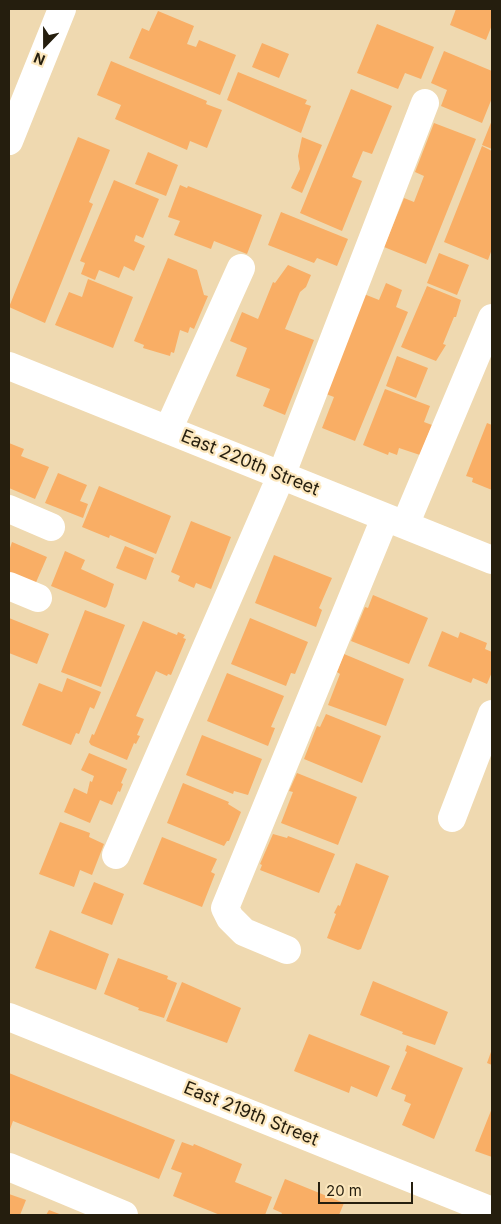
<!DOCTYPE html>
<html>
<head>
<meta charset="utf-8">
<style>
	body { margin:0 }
	#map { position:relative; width:501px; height:1224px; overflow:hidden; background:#efd9b0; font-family:Inter,sans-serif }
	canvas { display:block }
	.frame { position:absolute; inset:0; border:10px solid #251e0e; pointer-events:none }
	.north { position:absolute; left:20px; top:20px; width:50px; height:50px; -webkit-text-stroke:4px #fce7bd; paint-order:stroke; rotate:202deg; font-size:14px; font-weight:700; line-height:20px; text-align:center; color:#251e0e }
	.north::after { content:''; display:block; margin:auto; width:18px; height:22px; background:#251e0e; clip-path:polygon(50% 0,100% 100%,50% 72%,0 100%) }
	.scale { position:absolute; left:318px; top:1182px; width:95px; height:22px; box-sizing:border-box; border:2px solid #251e0e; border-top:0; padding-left:6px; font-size:15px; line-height:18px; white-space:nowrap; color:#251e0e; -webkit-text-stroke:4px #fce7bd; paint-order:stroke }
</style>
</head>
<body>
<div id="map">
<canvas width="501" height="1224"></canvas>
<div class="frame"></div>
<div class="north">N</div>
<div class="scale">20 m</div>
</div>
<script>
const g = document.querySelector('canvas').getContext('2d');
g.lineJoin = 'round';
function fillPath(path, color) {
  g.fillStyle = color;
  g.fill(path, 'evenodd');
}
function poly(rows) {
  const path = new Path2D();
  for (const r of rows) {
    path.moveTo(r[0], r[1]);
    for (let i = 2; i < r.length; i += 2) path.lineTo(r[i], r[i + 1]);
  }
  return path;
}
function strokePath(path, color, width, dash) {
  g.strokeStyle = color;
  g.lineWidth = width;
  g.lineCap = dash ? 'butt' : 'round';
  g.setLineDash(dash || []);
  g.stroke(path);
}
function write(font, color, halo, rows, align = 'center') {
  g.font = font + ' Inter,sans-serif';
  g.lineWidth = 4.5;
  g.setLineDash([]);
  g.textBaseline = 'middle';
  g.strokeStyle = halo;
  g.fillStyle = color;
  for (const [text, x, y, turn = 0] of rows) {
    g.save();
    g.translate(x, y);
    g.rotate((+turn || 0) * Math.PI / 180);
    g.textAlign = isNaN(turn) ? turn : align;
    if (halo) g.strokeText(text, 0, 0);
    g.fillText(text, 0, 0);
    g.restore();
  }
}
fillPath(poly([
	[456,9,492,9,492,25,486,40,450,25],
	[158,11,194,26,187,44,196,47,199,40,236,55,220,95,129,58,142,28,149,31],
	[377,24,434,47,421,79,405,73,398,89,357,73],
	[262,43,289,54,279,78,252,67],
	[444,51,492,71,492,98,482,123,441,106,447,90,431,83],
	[111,61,207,101,206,104,222,110,207,148,190,141,187,150,115,119,121,105,97,95],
	[238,72,307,100,305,104,311,106,301,133,227,100],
	[351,89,392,106,372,154,363,151,352,177,362,181,342,231,300,213],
	[492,120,492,149,482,145],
	[434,123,476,139,426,264,384,247,404,198,414,202,424,176,415,172],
	[78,137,110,150,89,202,93,204,45,323,9,307],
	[302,137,322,145,302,193,291,188,300,169,298,156],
	[482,146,492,151,492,249,488,260,444,242],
	[148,152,178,165,166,196,135,184],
	[114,180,159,199,143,238,136,235,134,241,145,246,134,271,124,266,119,278,99,270,95,280,81,274,85,263,80,261],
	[180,185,187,188,188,186,262,215,247,254,214,241,211,249,174,235,180,221,168,217],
	[281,212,348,239,337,266,317,258,314,263,268,245],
	[439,253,469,265,457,295,427,283],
	[168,258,197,270,204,295,208,296,194,329,190,327,188,333,180,330,174,353,171,352,170,356,143,348,144,345,134,341],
	[288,265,311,275,306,287,300,292,285,329,314,340,285,415,263,406,270,389,236,376,247,348,230,341,242,312,258,319,273,282,275,283],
	[88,279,133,297,113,348,55,325,69,292,82,297],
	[386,283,402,290,396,307,408,312,355,441,322,428,334,397,318,391,359,292,379,300],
	[427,286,461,300,456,317,454,317,443,344,446,345,436,361,401,347],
	[397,356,428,368,416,398,386,386],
	[385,389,430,406,424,422,432,425,420,455,399,448,397,455,389,452,388,455,363,445],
	[487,423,492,425,492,490,472,482,473,478,466,476],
	[9,443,24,449,21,456,49,467,35,499,9,488],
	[58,473,87,485,80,501,88,504,83,518,45,503],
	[99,486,171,516,156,554,110,535,109,538,82,527],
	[191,521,231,537,211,589,196,583,194,588,178,581,180,576,171,572],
	[12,542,47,557,34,587,9,576,9,551],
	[125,546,154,558,146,580,116,568],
	[65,551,85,560,81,569,114,584,107,606,105,608,51,586],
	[274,555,332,578,319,608,322,610,316,627,255,603],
	[373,595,428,618,409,664,351,641,365,607,368,608],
	[85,610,125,625,101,687,61,672],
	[9,618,49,634,37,664,9,653],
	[250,618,308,642,295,674,291,673,286,686,231,664],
	[143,621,177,635,178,632,185,635,183,638,186,639,171,675,168,674,167,676,156,671,136,716,144,719,137,735,140,736,136,744,134,743,127,760,91,745,89,742,92,734,94,735],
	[442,631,458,638,460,632,487,643,485,649,492,652,492,672,487,684,473,678,471,683,428,666],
	[344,654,404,679,386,726,328,705,340,674,337,672],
	[227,673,284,696,271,727,275,728,268,746,207,721],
	[67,678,101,692,94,709,90,707,79,734,76,733,71,745,22,725,39,683,62,692],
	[326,714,381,736,362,783,304,759,317,726,320,727],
	[202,735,262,759,248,795,234,791,233,794,186,775],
	[89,753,127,769,121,783,123,784,120,792,118,791,112,805,100,800,90,823,64,812,74,788,87,794,90,781,92,782,94,776,81,770],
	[297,773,357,797,338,845,281,823,293,792,289,791],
	[183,783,229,802,228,804,241,812,229,841,227,841,224,846,167,823],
	[60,822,90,833,89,837,104,844,92,875,80,870,74,887,39,874],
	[273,834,287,838,288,836,335,854,319,893,260,870,262,865,260,864],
	[162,837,217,859,211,872,215,874,202,907,143,884],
	[356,863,389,876,361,949,358,950,327,938,336,914,334,913,338,905,340,906],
	[94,882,124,894,112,925,81,913],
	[50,930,109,954,96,990,35,968],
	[118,958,168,976,167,979,177,983,164,1018,138,1010,139,1008,104,994],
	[373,981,448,1012,435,1045,402,1034,403,1032,360,1015],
	[182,982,241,1008,227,1043,166,1021],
	[309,1034,390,1066,377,1097,351,1086,349,1093,294,1071],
	[407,1045,463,1068,434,1139,402,1125,411,1104,404,1101,406,1095,391,1089,407,1052,405,1051],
	[492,1049,492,1065,487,1063],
	[9,1073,175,1140,159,1179,13,1121,9,1132],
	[492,1108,492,1157,475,1151],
	[182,1142,193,1146,194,1144,242,1164,235,1182,272,1197,265,1215,220,1215,173,1196,182,1173,171,1169],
	[285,1179,344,1203,339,1215,281,1215,282,1213,273,1209],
	[9,1194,26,1200,20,1215,9,1215],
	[49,1210,62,1215,46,1215]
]), '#f9ae65');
strokePath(poly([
	[9,141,62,9],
	[9,366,492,560],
	[168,430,241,268],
	[9,509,51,527],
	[405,525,492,318],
	[9,586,38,598],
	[452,818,492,714],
	[116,855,281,476,425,103],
	[287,950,244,932,230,918,225,908,385,518],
	[9,1017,492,1211],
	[9,1167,124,1215]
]), '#fff', 28);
write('18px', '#251e0e', '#fce7bd', [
	["East 220th Street",250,463,22],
	["East 219th Street",251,1114,22]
]);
</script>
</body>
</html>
